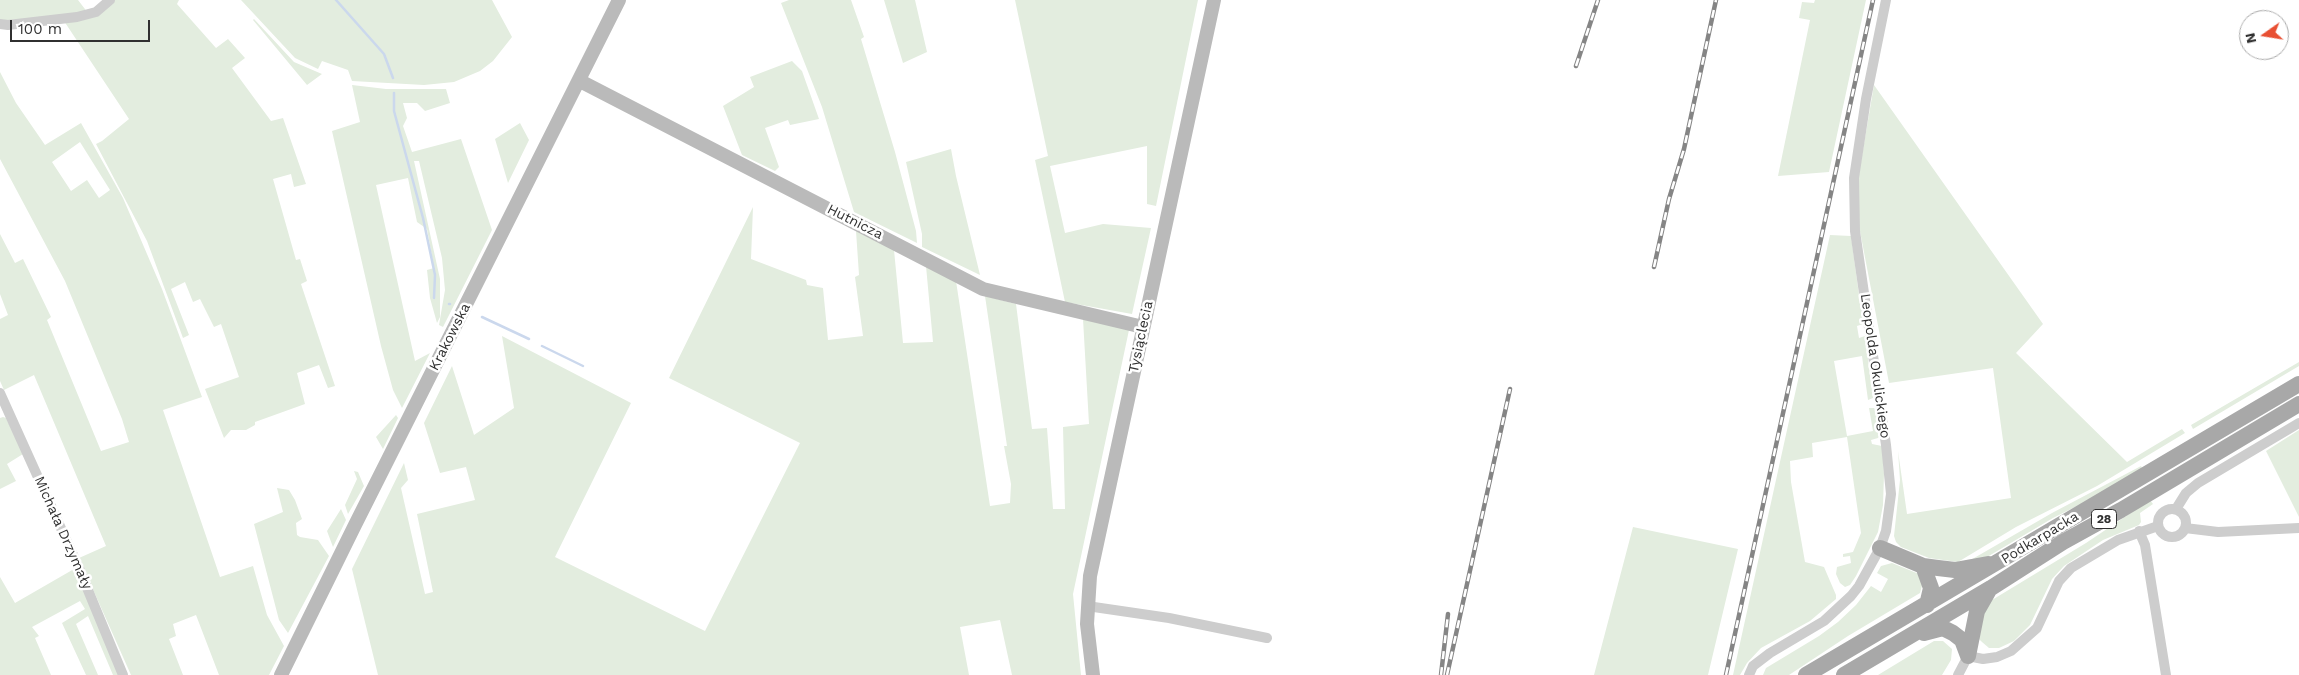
<!DOCTYPE html>
<html>
<head>
<meta charset="utf-8">
<style>
	body { margin:0 }
	#map { position:relative; width:2299px; height:675px; overflow:hidden; background:#fff; font-family:"Work Sans",sans-serif }
	canvas { display:block }
	.north { position:absolute; left:2239px; top:10px; width:50px; height:50px; box-sizing:border-box; background:#fff; border:1px solid #acacac; border-radius:50%; rotate:257deg; font-size:14px; font-weight:700; line-height:20px; text-align:center; color:#303030 }
	.north::after { content:''; display:block; margin:auto; width:18px; height:22px; background:#e84f32; clip-path:polygon(50% 0,100% 100%,50% 72%,0 100%) }
	.scale { position:absolute; left:10px; top:20px; width:140px; height:22px; box-sizing:border-box; border:2px solid #303030; border-top:0; padding-left:6px; font-size:15px; line-height:18px; white-space:nowrap; color:#303030; -webkit-text-stroke:4px #fff; paint-order:stroke }
</style>
</head>
<body>
<div id="map">
<canvas width="2299" height="675"></canvas>
<div class="north">N</div>
<div class="scale">100 m</div>
</div>
<script>
const g = document.querySelector('canvas').getContext('2d');
g.lineJoin = 'round';
function fillPath(path, color) {
  g.fillStyle = color;
  g.fill(path, 'evenodd');
}
function poly(rows) {
  const path = new Path2D();
  for (const r of rows) {
    if (r.length === 3) {
      path.moveTo(r[0] + r[2], r[1]);
      path.arc(r[0], r[1], r[2], 0, 2 * Math.PI);
      continue;
    }
    path.moveTo(r[0], r[1]);
    for (let i = 2; i < r.length; i += 2) path.lineTo(r[i], r[i + 1]);
  }
  return path;
}
function strokePath(path, color, width, dash) {
  g.strokeStyle = color;
  g.lineWidth = width;
  g.lineCap = dash ? 'butt' : 'round';
  g.setLineDash(dash || []);
  g.stroke(path);
}
function write(font, color, halo, rows, align = 'center') {
  g.font = font + ' "Work Sans",sans-serif';
  g.lineWidth = 5;
  g.setLineDash([]);
  g.textBaseline = 'middle';
  g.strokeStyle = halo;
  g.fillStyle = color;
  for (const [text, x, y, turn = 0] of rows) {
    g.save();
    g.translate(x, y);
    g.rotate((+turn || 0) * Math.PI / 180);
    g.textAlign = isNaN(turn) ? turn : align;
    if (halo) g.strokeText(text, 0, 0);
    g.fillText(text, 0, 0);
    g.restore();
  }
}
fillPath(poly([
	[0,0,78,0,88,13,0,21],
	[111,0,179,0,177,4,216,48,228,39,245,58,232,68,271,121,283,118,306,184,294,187,291,174,273,179,296,260,300,259,307,281,301,284,335,386,328,388,319,365,297,373,305,404,255,422,255,425,246,430,231,430,224,438,205,389,239,377,221,324,214,327,200,299,193,302,185,282,171,289,189,335,183,338,147,241,96,144,102,141,129,119,64,21],
	[241,0,492,0,512,37,493,61,480,71,454,82,424,85,352,81,348,70,322,61,318,69,295,58],
	[789,0,851,0,864,37,861,39,895,152,916,231,917,243,854,212,822,107,781,3],
	[884,0,915,0,927,52,903,63],
	[1015,0,1198,0,1156,206,1147,204,1147,146,1050,166,1065,233,1103,224,1151,228,1132,314,1065,302,1035,160,1048,156],
	[1815,0,1866,0,1829,172,1778,176,1810,20,1799,18,1802,2,1814,3],
	[254,19,294,62,322,74,307,85,253,20],
	[792,61,802,71,819,119,790,125,788,120,765,128,779,167,775,171,742,155,723,106,754,87,750,77],
	[0,72,16,103,45,145,81,123,123,198,162,289,202,397,163,410,220,577,253,566,267,615,284,646,269,675,219,675,196,615,173,624,176,636,169,639,183,675,131,675,79,558,106,546,34,375,4,390,0,381,0,319,8,315,0,294,0,234,15,263,23,259,51,317,47,320,101,451,129,442,122,419,65,281,0,159],
	[80,142,110,190,99,198,87,180,71,191,52,162],
	[352,85,386,89,446,89,450,103,425,111,417,103,403,103,407,118,403,126,412,152,461,139,492,230,443,327,439,325,445,290,442,258,419,161,414,161,440,279,440,317,437,323,430,298,427,270,434,268,427,229,417,222,408,178,376,185,415,361,430,353,402,408,393,390,381,346,332,131,360,122],
	[1874,85,2043,324,2016,353,2127,462,2182,429,2185,433,2097,486,2016,527,1958,562,1929,558,1901,547,1896,542,1894,536,1900,480,1898,451,1907,514,2011,498,1993,368,1889,383,1859,226,1858,179],
	[520,123,529,140,508,183,495,139],
	[951,149,956,176,980,275,922,247,922,234,906,162],
	[753,207,751,259,806,280,807,285,823,288,828,340,863,336,855,277,859,275,856,231,894,250,903,343,933,342,926,266,956,281,990,506,1010,503,1011,484,1004,446,1007,446,985,296,1016,304,1032,429,1047,428,1053,509,1065,509,1063,427,1089,424,1083,319,1129,330,1073,594,1081,675,1012,675,1000,620,960,627,969,675,378,675,352,569,404,463,408,480,401,488,425,594,433,592,417,514,475,500,466,467,440,473,424,423,452,366,474,435,514,408,502,336,631,403,555,557,705,631,800,443,669,378],
	[1830,235,1851,236,1863,324,1857,326,1859,338,1865,336,1873,398,1868,400,1862,356,1834,361,1847,436,1873,431,1869,408,1874,408,1876,411,1880,435,1878,438,1871,440,1872,444,1882,446,1884,474,1883,505,1878,532,1856,576,1850,585,1845,587,1840,583,1836,574,1837,567,1851,563,1850,556,1843,557,1843,554,1853,552,1861,533,1847,437,1812,443,1813,457,1790,461,1791,482,1805,562,1824,567,1836,595,1836,599,1810,621,1761,648,1747,663,1740,675,1733,675],
	[2299,362,2299,366,2193,429,2191,425],
	[396,415,398,418,383,449,376,437],
	[3,417,6,418,23,454,7,464,16,481,0,489,0,418],
	[2299,430,2299,517,2266,451],
	[2141,466,2143,470,2099,495,2053,518,1982,560,1962,565,2052,513],
	[354,471,358,472,364,486,348,514,345,505,357,479],
	[277,488,289,490,295,500,302,519,296,523,297,535,300,537,318,540,329,556,288,633,279,620,254,524,283,512],
	[2150,500,2153,504,2140,513,2141,522,2139,525,2103,540,2064,566,2052,579,2030,625,2014,641,1999,648,1989,648,1982,642,1979,639,1979,621,1992,600,2086,543],
	[341,509,346,520,333,547,327,531],
	[1633,527,1738,549,1708,675,1594,675],
	[1892,563,1919,574,1923,582,1920,593,1848,636,1789,675,1763,675,1766,668,1819,636,1838,622,1856,605,1871,586,1881,592,1888,579,1877,573,1881,566],
	[74,569,121,675,113,675,88,616,76,624,98,675,86,675,62,623,85,609,80,601,32,627,39,636,35,638,51,675,0,675,0,577,15,603],
	[1934,641,1943,641,1952,649,1951,660,1942,675,1878,675]
]), '#e3eddf');
strokePath(poly([
	[336,0,384,54,393,78],
	[394,93,394,111,423,218,435,275,434,298],
	[449,304,450,304],
	[482,317,529,339],
	[542,346,583,366]
]), '#cbd8ed', 2.5);
strokePath(poly([
	[0,24,8,25,77,17,96,12,110,0],
	[0,393,78,566,123,675],
	[2172,523,14],
	[2176,509,2186,493,2198,483,2299,423],
	[2185,528,2218,532,2299,528],
	[2139,531,2145,545,2166,675],
	[1087,606,1169,618,1267,638],
	[1749,675,1753,666,1770,653,1824,621,1851,596,1859,586,1880,548,1886,531,1891,494,1886,445,1855,231,1854,178,1866,99,1886,0],
	[1958,675,1968,656,1983,659,1997,657,2011,651,2037,628,2059,581,2071,568,2118,540,2158,526]
]), '#cdcdcd', 10);
strokePath(poly([
	[580,81,983,289,1143,327],
	[281,675,355,525,619,0],
	[1093,675,1087,624,1090,576,1214,0]
]), '#bababa', 14);
strokePath(poly([
	[1880,548,1923,566,1938,568,1955,570,1988,564],
	[1923,566,1931,588,1927,605],
	[1924,633,1943,628,1953,633,1962,640,1968,656],
	[1968,656,1977,611,1989,590],
	[1806,675,2299,384],
	[1844,675,1991,588,2063,542,2121,510,2299,404]
]), '#a8a8a8', 16);
const rail = poly([
	[1576,66,1598,0],
	[1654,267,1669,199,1684,149,1716,0],
	[1441,675,1448,614],
	[1447,675,1510,389],
	[1726,675,1873,0]
]);
strokePath(rail, '#858585', 4.5);
strokePath(rail, '#fff', 2.5, [8]);
for (const [x, y, w] of [
	[2104,519,25]
]) {
  const box = new Path2D();
  box.roundRect(x - w / 2, y - 9.5, w, 19, 4);
  g.fillStyle = '#fff';
  g.fill(box);
  strokePath(box, '#303030', 1);
}
write('bold 12px', '#303030', null, [
	["28",2104,519]
]);
write('14px', '#303030', '#fff', [
	["Hutnicza",855,222,27],
	["Krakowska",450,337,-63],
	["Tysiąclecia",1141,337,-78],
	["Leopolda Okulickiego",1875,366,82],
	["Michała Drzymały",63,533,66],
	["Podkarpacka",2040,538,-31]
]);
</script>
</body>
</html>
